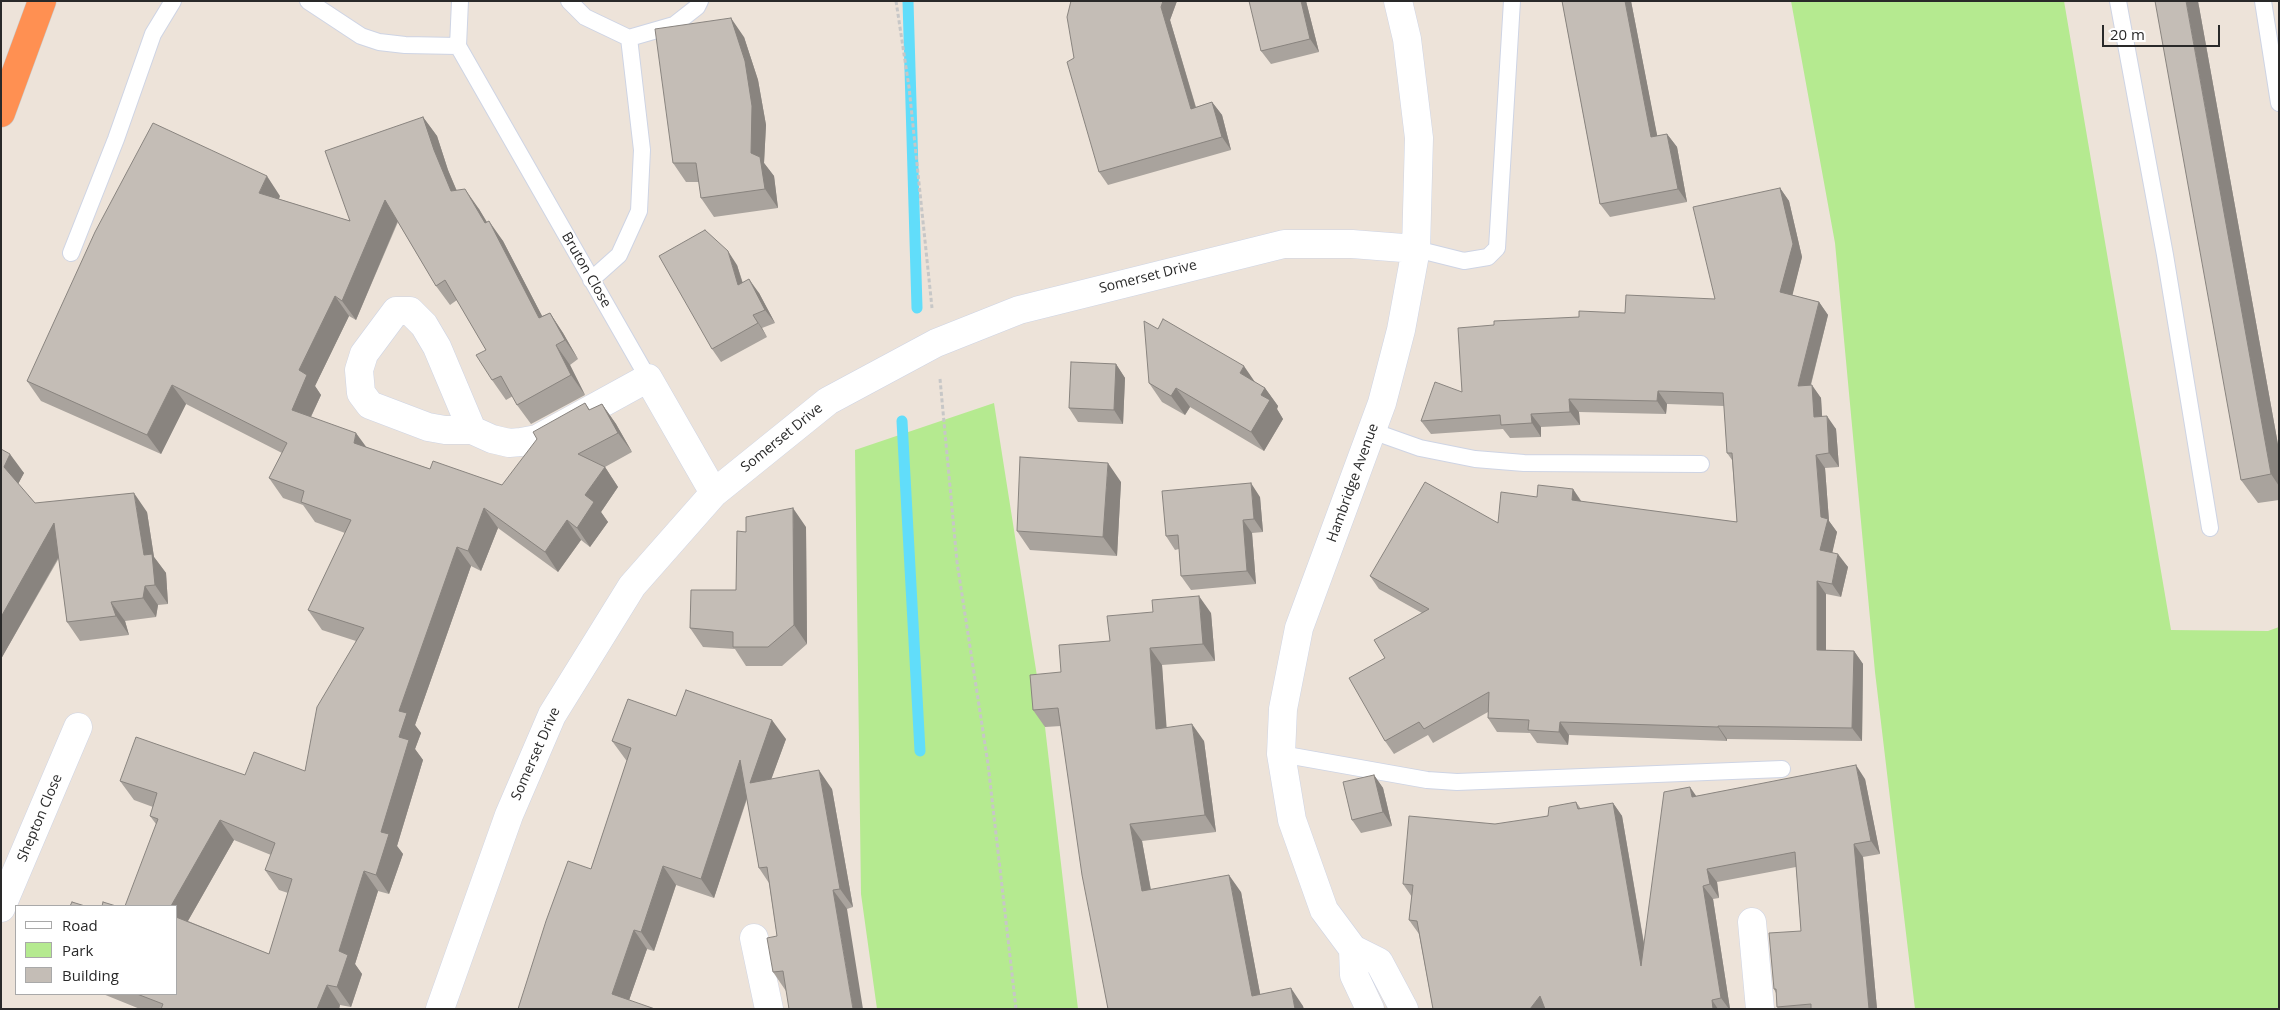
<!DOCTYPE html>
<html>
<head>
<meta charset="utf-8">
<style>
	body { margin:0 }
	#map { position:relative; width:2280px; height:1010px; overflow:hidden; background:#ede3d9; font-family:"Open Sans",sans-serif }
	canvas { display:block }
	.frame { position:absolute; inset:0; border:2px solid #292929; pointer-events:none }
	.legend { position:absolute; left:15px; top:905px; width:162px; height:90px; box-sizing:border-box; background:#fff; border:1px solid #a9a9a9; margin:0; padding:6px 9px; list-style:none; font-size:15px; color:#292929 }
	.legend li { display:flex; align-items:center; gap:10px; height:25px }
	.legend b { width:25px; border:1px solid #a9a9a9 }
	.scale { position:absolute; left:2102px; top:25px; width:118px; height:22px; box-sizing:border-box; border:2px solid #292929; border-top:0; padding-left:6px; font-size:15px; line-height:18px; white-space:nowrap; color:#292929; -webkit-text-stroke:4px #fff; paint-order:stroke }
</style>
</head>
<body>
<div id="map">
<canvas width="2280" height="1010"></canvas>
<div class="frame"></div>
<ul class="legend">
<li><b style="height:6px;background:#fff"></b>Road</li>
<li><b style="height:14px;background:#b5ea90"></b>Park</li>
<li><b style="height:14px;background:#c4bdb6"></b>Building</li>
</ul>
<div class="scale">20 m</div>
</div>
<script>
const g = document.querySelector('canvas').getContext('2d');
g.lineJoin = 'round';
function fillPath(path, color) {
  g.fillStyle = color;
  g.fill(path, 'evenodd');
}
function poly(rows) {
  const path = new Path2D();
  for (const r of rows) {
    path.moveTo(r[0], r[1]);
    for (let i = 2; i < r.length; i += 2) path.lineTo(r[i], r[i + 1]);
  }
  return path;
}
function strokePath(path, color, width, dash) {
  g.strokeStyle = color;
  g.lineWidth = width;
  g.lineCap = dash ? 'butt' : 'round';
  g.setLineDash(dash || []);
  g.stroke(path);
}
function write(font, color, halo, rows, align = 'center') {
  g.font = font + ' "Open Sans",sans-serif';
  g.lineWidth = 4;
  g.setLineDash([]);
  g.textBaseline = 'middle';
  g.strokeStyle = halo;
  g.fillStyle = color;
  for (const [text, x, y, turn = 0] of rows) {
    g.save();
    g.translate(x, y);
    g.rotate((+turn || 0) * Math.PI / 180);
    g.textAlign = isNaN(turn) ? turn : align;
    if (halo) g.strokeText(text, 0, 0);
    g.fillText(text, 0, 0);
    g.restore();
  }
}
fillPath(poly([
	[1791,1,2064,1,2171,630,2268,631,2279,627,2279,1009,1915,1009,1875,672,1835,243],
	[994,403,1045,727,1078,1009,877,1009,861,894,855,450]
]), '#b5ea90');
strokePath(poly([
	[908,1,917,308],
	[902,421,920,751]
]), '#61ddfa', 11);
const service = poly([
	[308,1,361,36,379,42,405,45,458,46],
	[569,1,585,17,629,38],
	[2118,1,2165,255,2210,528],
	[2263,1,2279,103],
	[458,46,648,378],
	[458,46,460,1],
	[1416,249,1464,261,1488,257,1497,248,1512,1],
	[71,253,116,139,153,34,173,1],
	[591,280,619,255,639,211,642,150,629,38,674,25,697,7,700,1],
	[1372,431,1420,448,1475,459,1524,463,1701,464],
	[1281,754,1427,780,1457,782,1782,769]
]);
const minor = poly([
	[1398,1,1407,39,1419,138,1416,249,1401,330,1382,403,1299,628,1283,709,1281,754,1292,820,1324,910,1353,949,1379,962,1404,1009],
	[472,430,437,347,424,325,410,311,396,311,364,354,359,370,361,393,370,405,428,427,445,430,472,430,492,439,509,443,521,442,537,439,648,378,714,493],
	[1,908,78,727],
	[1752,922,1760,1009],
	[754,938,769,1009],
	[1353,949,1354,975,1370,1009],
	[440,1009,509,815,552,715,632,586,714,493,828,401,936,343,1019,310,1284,244,1352,244,1416,249]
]);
const motorway = poly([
	[1,113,42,1]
]);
strokePath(service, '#ced4e4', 18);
strokePath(minor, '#ced4e4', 29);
strokePath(motorway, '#c7c7c7', 29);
strokePath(poly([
	[896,1,909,87,932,308],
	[940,379,957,562,988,764,1016,1009]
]), '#c7c7c7', 3, [4, 2.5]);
strokePath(service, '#fff', 16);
strokePath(minor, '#fff', 28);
strokePath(motorway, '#ff9052', 28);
fillPath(poly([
	[1071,1,1177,1,1170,20,1196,107,1212,102,1222,115,1231,150,1108,185,1099,172,1074,58],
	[1306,1,1319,52,1271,64,1261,51],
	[1562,1,1631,1,1657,136,1667,134,1677,147,1687,202,1610,217,1600,204],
	[2198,1,2279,450,2279,500,2258,503,2241,480],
	[744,37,758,80,766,125,764,163,774,176,778,208,714,217,701,198,699,182,686,182,673,163],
	[423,117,437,136,448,170,457,191,479,209,487,222,503,241,542,316,550,313,563,333,578,359,570,365,585,395,531,424,517,405,513,396,506,400,492,380,486,350,457,300,450,305,436,286,398,222,356,320,349,316,315,386,321,395,311,417,366,447,430,469,502,485,585,403,590,410,602,404,616,424,632,452,605,467,618,487,601,512,608,522,590,547,581,540,558,572,498,528,481,571,471,566,415,725,421,733,415,749,423,760,397,846,403,854,389,894,378,891,355,964,362,974,351,1007,340,1005,339,1009,140,1009,103,994,176,994,156,824,150,816,153,807,134,800,120,781,245,775,305,771,356,641,322,630,308,610,345,533,315,522,303,505,283,498,269,478,282,453,186,404,161,454,41,401,27,381,280,196,279,199,350,221],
	[234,840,271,855,265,870,279,890,288,893,269,954,188,921],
	[1780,188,1789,201,1802,257,1792,295,1819,302,1828,315,1811,385,1821,398,1822,417,1836,429,1839,467,1825,468,1829,521,1837,532,1832,552,1848,567,1841,597,1826,594,1826,650,1854,651,1863,664,1862,741,1727,739,1727,741,1569,735,1568,745,1537,743,1530,733,1497,732,1488,718,1488,712,1433,743,1428,735,1394,754,1385,741,1385,658,1422,613,1379,589,1370,576,1498,523,1537,497,1573,489,1582,502,1737,522,1732,460,1727,453,1724,406,1667,404,1666,414,1579,412,1580,425,1541,427,1541,437,1510,438,1503,429,1431,434,1421,421,1462,392,1494,325,1579,317,1625,313,1715,299],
	[737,265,743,283,759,293,775,323,762,328,767,337,721,362,712,349],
	[1158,329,1265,388,1278,406,1277,409,1283,419,1264,451,1190,407,1185,415,1162,402,1149,383],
	[1116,364,1125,378,1123,424,1078,422,1069,408],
	[1,449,24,473,18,484,35,503,147,512,154,557,166,573,168,604,158,605,156,617,125,621,129,635,80,641,67,622,59,558,1,659],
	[1121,482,1117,556,1030,550,1017,531],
	[1260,497,1263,532,1252,533,1256,584,1191,590,1181,576,1179,549,1175,550,1166,536],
	[806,527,807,644,782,666,746,666,735,649,703,647,690,628,736,590,746,532],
	[1211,613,1215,661,1162,665,1166,728,1204,741,1216,832,1142,841,1151,890,1241,892,1260,994,1303,1006,1108,1009,1061,726,1045,727,1033,710,1061,672,1110,641],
	[676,716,786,739,771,779,832,789,853,907,847,909,786,991,773,972,777,936,769,883,759,868,747,799,714,898,676,885,654,951,647,949,629,1000,518,1009,591,869,627,761,626,760,612,741],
	[1374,775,1383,788,1392,826,1361,833,1352,820],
	[1865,779,1880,854,1863,857,1877,1009,1779,1009,1777,1007,1776,993,1774,989,1801,931,1796,867,1717,882,1719,898,1713,899,1730,1009,1433,1009,1419,934,1409,920,1412,897,1403,884,1576,802,1581,809,1613,803,1622,816,1644,943,1696,796]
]), '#a9a39d');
fillPath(poly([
	[1163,1,1177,1,1170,20,1200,122,1191,109,1161,7],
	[1301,1,1306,1,1319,52,1310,39],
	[1625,1,1631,1,1660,150,1651,137],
	[2186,1,2198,1,2279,450,2279,486,2271,474],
	[731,18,744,37,758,80,766,125,764,163,774,176,778,208,765,189,751,153],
	[1212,102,1222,115,1231,150,1222,137],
	[423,117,437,136,448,170,465,211,451,191,434,150],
	[1667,134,1677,147,1687,202,1678,189],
	[267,176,280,196,272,213,259,193],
	[1780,188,1789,201,1802,257,1790,305,1780,292],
	[465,189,479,209,499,243,485,223],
	[385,200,398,220,356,320,342,301],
	[489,221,503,241,553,337,539,318],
	[728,251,737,265,747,298,738,285],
	[749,279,759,293,775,323,765,310],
	[335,296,349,316,315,386,321,395,305,429,292,410,299,370],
	[1819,302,1828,315,1807,399,1798,386],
	[550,313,563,333,578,359,565,340],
	[753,315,762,328,767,337,758,323],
	[556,345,570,365,585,395,571,375],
	[1116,364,1125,378,1123,424,1114,410],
	[1244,366,1257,385,1240,373],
	[172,385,186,404,161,454,147,435],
	[1812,385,1821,398,1823,431,1814,417],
	[1176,388,1190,407,1185,415,1171,396],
	[1265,388,1278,406,1277,409,1283,419,1264,451,1251,432,1261,395],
	[1658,391,1667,404,1666,414,1657,401],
	[1569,399,1579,412,1580,425,1570,412],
	[602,404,616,424,632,452,618,433],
	[1531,414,1541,427,1541,437,1532,423],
	[1827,416,1836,429,1839,467,1829,453],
	[356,433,370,452,354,443],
	[10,454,24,473,17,486,4,467],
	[1816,455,1825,468,1829,521,1837,532,1830,563,1820,550,1821,517],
	[1108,463,1121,482,1117,556,1103,537],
	[605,467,618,487,601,512,608,522,590,547,577,528,585,495],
	[1251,483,1260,497,1263,532,1254,519],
	[1573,489,1582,503,1572,500],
	[134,493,147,512,154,557,166,573,168,604,155,585,144,555],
	[484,508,498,528,481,571,468,551],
	[793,508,806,527,807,644,794,625],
	[567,520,581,540,558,572,545,552],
	[1243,520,1252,533,1256,584,1247,571],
	[54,523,67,542,1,659,1,617],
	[457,547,471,566,415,725,421,733,415,749,423,760,397,846,403,854,389,894,376,875,381,832,399,737,399,711],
	[1838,554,1848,567,1841,597,1832,584],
	[1817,581,1826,594,1826,664,1817,650],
	[145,586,158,605,156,617,143,598],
	[1199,596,1211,613,1215,661,1203,644],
	[111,602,125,621,129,635,116,616],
	[1150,648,1162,665,1168,746,1156,729],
	[1854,651,1863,664,1862,741,1852,728],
	[772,720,786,739,763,802,751,785,714,898,701,879,740,760],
	[1560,722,1569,735,1568,745,1559,732],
	[1192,724,1204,741,1216,832,1205,815],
	[1718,726,1727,739,1727,741,1718,727],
	[1856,765,1865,779,1880,854,1871,841],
	[819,770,832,789,853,907,840,889],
	[1374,775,1383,788,1392,826,1383,812],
	[1690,787,1699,800,1692,797],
	[1613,803,1622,816,1650,980,1641,966],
	[220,820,234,840,181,933,176,926,176,906,171,906],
	[1130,824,1142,841,1154,908,1142,891],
	[1854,844,1863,857,1877,1009,1869,1009],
	[663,866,676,885,654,951,641,932],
	[1707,869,1717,882,1719,898,1710,884],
	[364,871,378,891,355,964,362,974,351,1007,337,987,339,951],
	[1229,875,1241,892,1263,1009,1252,996],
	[1703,886,1713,899,1730,1009,1729,1009,1721,998],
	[833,890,847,909,863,1009,853,1009],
	[634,930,647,949,626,1009,612,994],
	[327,985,340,1005,339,1009,317,1009],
	[1291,988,1303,1006,1304,1009,1295,1009],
	[1540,996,1549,1009,1530,1009],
	[1712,1000,1718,1009,1713,1009]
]), '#89847f');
const building = poly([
	[1071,1,1163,1,1161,7,1191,109,1212,102,1222,137,1099,172,1067,62,1074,58,1067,17,1071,1],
	[1249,1,1301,1,1310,39,1261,51,1249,1],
	[1562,1,1625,1,1651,137,1667,134,1678,189,1600,204,1562,1],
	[2155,1,2186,1,2271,474,2241,480,2155,1],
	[731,18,745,61,752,106,751,153,760,157,765,189,701,198,696,163,673,163,655,29,731,18],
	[423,117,434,150,451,191,465,189,485,223,489,221,539,318,550,313,565,340,556,345,571,375,517,405,501,376,492,380,476,355,486,350,445,280,436,286,385,200,342,301,335,296,299,370,307,375,292,410,356,433,354,443,430,469,433,461,502,485,537,439,533,432,585,403,589,410,602,404,618,433,578,454,605,467,585,495,594,502,577,528,567,520,545,552,484,508,468,551,457,547,399,711,407,713,399,737,409,740,381,832,389,834,376,875,364,871,339,951,348,955,337,987,327,985,317,1009,161,1009,163,1004,137,994,176,994,176,917,269,954,292,879,265,870,275,843,220,820,171,906,125,906,158,819,150,816,157,793,120,781,136,737,245,775,254,752,305,771,317,707,364,628,308,610,351,520,301,502,304,491,269,478,287,443,172,385,147,435,27,381,95,232,153,123,267,176,259,193,350,221,325,151,423,117],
	[1780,188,1793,244,1780,292,1819,302,1798,386,1812,385,1814,417,1827,416,1829,453,1816,455,1821,517,1828,519,1820,550,1838,554,1832,584,1817,581,1817,650,1854,651,1852,728,1718,726,1718,727,1560,722,1559,732,1528,730,1529,720,1488,718,1489,692,1424,729,1419,722,1385,741,1349,678,1385,658,1374,640,1429,609,1370,576,1425,482,1498,523,1501,492,1537,497,1538,485,1573,489,1572,500,1737,522,1732,453,1727,453,1723,393,1658,391,1657,401,1569,399,1570,412,1531,414,1532,423,1501,425,1500,415,1421,421,1435,382,1462,392,1458,328,1494,325,1494,321,1579,317,1579,311,1625,313,1626,295,1715,299,1693,207,1780,188],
	[705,230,728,251,738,285,749,279,765,310,753,315,758,323,712,349,659,256,705,230],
	[1163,319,1244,366,1240,373,1265,388,1261,395,1270,400,1251,432,1176,388,1171,396,1149,383,1144,321,1158,329,1163,319],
	[1071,362,1116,364,1114,410,1069,408,1071,362],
	[1,449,10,454,4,467,35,503,134,493,144,555,152,554,155,585,145,586,143,598,111,602,116,616,67,622,54,523,1,617,1,449],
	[1020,457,1108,463,1103,537,1017,531,1020,457],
	[1251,483,1254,519,1243,520,1247,571,1181,576,1178,535,1166,536,1162,491,1251,483],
	[793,508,794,625,768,647,733,647,733,632,690,628,691,590,736,590,737,531,746,532,746,517,793,508],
	[1199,596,1203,644,1150,648,1156,729,1192,724,1205,815,1130,824,1142,891,1229,875,1252,996,1291,988,1295,1009,1108,1009,1082,875,1058,708,1033,710,1030,675,1061,672,1059,645,1110,641,1107,616,1153,612,1152,600,1199,596],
	[686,690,772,720,750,783,819,770,840,889,833,890,853,1009,789,1009,783,971,773,972,767,938,777,936,767,867,759,868,740,760,701,879,663,866,641,932,634,930,612,994,655,1009,518,1009,546,921,568,861,591,869,631,748,612,741,628,699,676,716,686,690],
	[1856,765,1871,841,1854,844,1869,1009,1811,1009,1811,1004,1777,1007,1776,989,1774,989,1769,933,1801,931,1795,852,1707,869,1710,884,1703,886,1721,998,1712,1000,1713,1009,1545,1009,1540,996,1530,1009,1433,1009,1417,921,1409,920,1413,885,1403,884,1409,816,1495,824,1548,816,1549,807,1576,802,1578,809,1613,803,1641,966,1664,792,1690,787,1692,797,1856,765],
	[1374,775,1383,812,1352,820,1343,782,1374,775],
	[72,902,85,906,70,906,72,902],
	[103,902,116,906,102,906,103,902]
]);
fillPath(building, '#c4bdb6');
strokePath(building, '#89847f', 1);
write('14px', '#292929', '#fff', [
	["Bruton Close",586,270,60],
	["Somerset Drive",1148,277,-14],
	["Somerset Drive",782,438,-39],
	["Hambridge Avenue",1353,483,-70],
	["Somerset Drive",536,754,-66],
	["Shepton Close",40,818,-67]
]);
</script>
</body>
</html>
